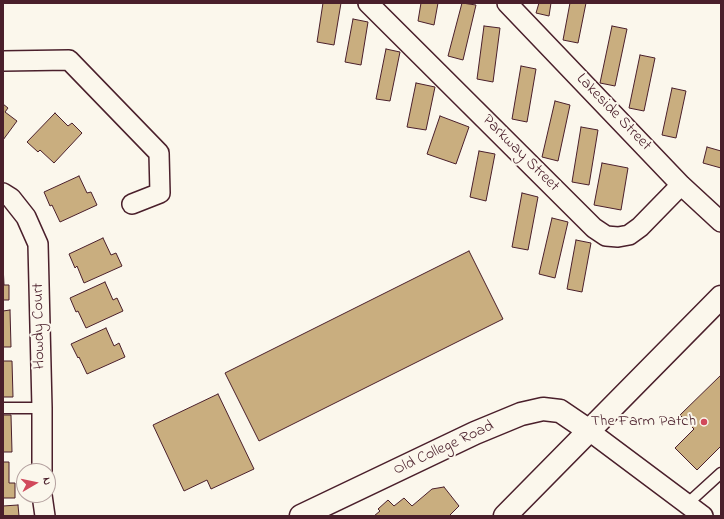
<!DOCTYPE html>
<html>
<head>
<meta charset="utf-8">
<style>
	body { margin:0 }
	#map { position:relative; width:724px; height:519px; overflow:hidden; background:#fbf7ec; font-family:"Indie Flower",sans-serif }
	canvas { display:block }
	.frame { position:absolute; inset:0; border:4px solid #4a1f2b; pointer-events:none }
	.north { position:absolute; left:16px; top:463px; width:40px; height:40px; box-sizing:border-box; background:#fbf7ec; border:1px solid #b4a19f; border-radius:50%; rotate:81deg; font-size:11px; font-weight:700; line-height:16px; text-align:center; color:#4a1f2b }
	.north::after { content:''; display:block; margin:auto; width:14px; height:18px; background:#d1495b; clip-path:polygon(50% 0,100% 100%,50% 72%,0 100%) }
</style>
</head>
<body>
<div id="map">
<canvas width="724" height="519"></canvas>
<div class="frame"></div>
<div class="north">N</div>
</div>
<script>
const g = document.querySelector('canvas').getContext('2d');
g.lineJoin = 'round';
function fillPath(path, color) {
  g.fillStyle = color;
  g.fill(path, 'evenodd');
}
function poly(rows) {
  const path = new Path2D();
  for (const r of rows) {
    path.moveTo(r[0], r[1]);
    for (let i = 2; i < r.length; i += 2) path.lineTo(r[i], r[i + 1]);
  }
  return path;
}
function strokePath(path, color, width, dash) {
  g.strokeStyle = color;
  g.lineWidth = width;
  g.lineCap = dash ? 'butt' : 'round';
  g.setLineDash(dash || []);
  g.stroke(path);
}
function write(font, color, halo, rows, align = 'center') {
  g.font = font + ' "Indie Flower",sans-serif';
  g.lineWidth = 4;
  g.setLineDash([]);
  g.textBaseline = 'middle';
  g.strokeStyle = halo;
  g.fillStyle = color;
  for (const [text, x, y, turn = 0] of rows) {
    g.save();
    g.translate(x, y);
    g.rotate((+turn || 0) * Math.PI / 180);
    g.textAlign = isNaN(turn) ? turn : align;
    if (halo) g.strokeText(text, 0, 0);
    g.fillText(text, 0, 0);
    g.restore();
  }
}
const building = poly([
	[323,3,341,3,334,45,317,42,323,3],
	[421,3,438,3,434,25,418,21,421,3],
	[462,3,476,5,463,60,448,56,462,3],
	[539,3,551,3,549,16,536,13,539,3],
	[570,3,586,3,578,43,563,40,570,3],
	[353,19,368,22,361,65,345,62,353,19],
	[484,26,500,28,493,82,477,79,484,26],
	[612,26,627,29,615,86,600,83,612,26],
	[386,49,400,52,390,101,376,99,386,49],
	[640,55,655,58,644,111,629,108,640,55],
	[521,66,536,69,527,122,512,119,521,66],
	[416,83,435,87,426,130,407,127,416,83],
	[672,88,686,91,676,138,662,135,672,88],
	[555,101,570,105,558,161,542,157,555,101],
	[3,104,8,108,5,112,17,121,3,140,3,104],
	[55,113,68,126,72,123,82,133,54,163,40,150,38,152,27,142,55,113],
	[440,116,469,127,456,164,427,154,440,116],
	[581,127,598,130,589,185,572,182,581,127],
	[707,147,721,151,721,168,703,163,707,147],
	[479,151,495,154,486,201,470,197,479,151],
	[602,163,628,168,621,210,594,205,602,163],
	[79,176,87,193,91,192,97,205,60,222,52,205,50,206,44,192,79,176],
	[522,193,538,197,528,250,512,247,522,193],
	[552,218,568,222,555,278,539,274,552,218],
	[103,238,111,255,116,253,122,266,84,283,77,266,75,268,69,254,103,238],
	[576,240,591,243,582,292,567,289,576,240],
	[469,251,503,319,259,441,225,373,469,251],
	[3,264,4,285,9,285,9,300,3,300,3,264],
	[105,282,113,300,117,298,123,311,86,328,78,311,76,312,70,298,105,282],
	[10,310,11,347,3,347,3,311,10,310],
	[106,328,114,346,119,343,125,357,87,374,79,357,78,358,71,344,106,328],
	[3,361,12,361,13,397,3,397,3,361],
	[721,375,721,446,697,470,675,448,694,429,680,415,721,375],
	[218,394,254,469,211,489,207,480,184,491,153,425,218,394],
	[3,415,11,415,12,452,3,452,3,415],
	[3,462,9,462,9,483,15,483,15,498,3,498,3,462],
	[444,487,459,506,449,516,374,516,380,511,378,509,388,500,394,506,404,498,412,506,432,489,444,487],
	[18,505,19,516,3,516,3,506,18,505]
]);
fillPath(building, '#c9ae7f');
strokePath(building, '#4a1f2b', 1);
const lane = poly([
	[3,408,42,408],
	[687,504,721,473]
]);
const street = poly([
	[368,3,594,228,606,236,618,237,629,235,640,227,681,185],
	[507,3,681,185,721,222],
	[3,61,69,60,159,153,160,193,132,204],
	[3,193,11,198,26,217,38,244,42,408,42,471],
	[588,430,703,516],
	[42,495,45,516]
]);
const secondary = poly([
	[301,516,475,433,521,414,543,409,560,411,588,430],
	[505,516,721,297]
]);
strokePath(lane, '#4a1f2b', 13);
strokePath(street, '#4a1f2b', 22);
strokePath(secondary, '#4a1f2b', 25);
strokePath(lane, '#fbf7ec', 10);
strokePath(street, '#fbf7ec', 19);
strokePath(secondary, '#fbf7ec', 22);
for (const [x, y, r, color] of [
	[704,422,4,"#d1495b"]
]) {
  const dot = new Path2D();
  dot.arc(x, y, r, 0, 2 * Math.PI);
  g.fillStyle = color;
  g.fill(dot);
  strokePath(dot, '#fbf7ec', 1.5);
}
write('16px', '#4a1f2b', '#fbf7ec', [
	["Lakeside Street",613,113,46],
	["Parkway Street",520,154,45],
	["Howdy Court",40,326,-91],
	["Old College Road",444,449,-25]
]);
write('16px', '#4a1f2b', '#fbf7ec', [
	["The Farm Patch",696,422]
], 'right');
</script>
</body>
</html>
